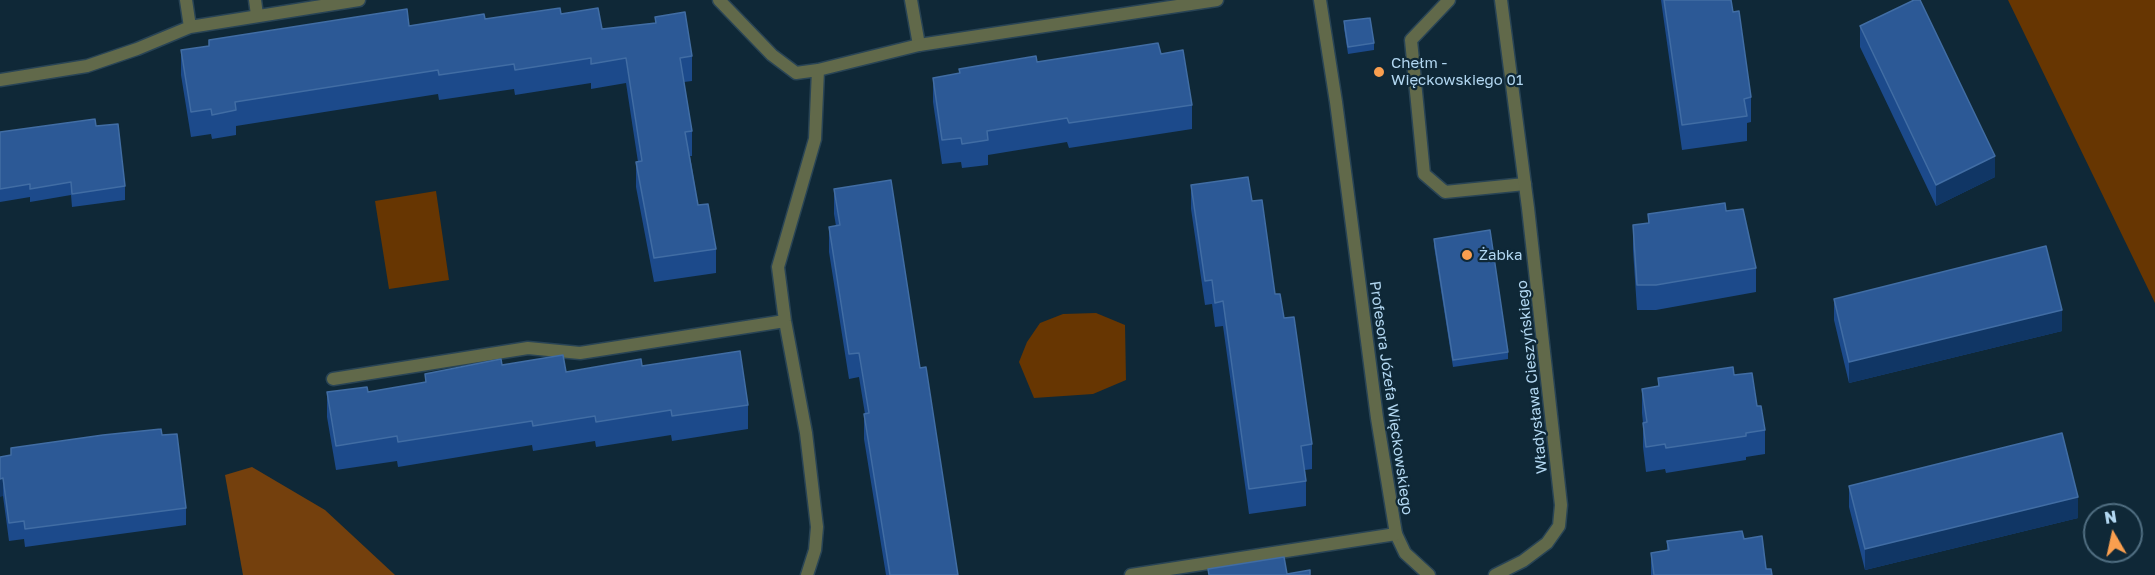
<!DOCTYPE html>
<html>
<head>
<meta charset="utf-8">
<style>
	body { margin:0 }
	#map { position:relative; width:2155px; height:575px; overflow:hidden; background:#0f2837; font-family:"Golos Text",sans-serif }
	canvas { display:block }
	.north { position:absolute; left:2083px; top:503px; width:60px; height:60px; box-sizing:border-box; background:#0f2837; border:2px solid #506e81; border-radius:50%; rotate:351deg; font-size:16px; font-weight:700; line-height:24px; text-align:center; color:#b2d7f1 }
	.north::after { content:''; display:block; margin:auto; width:21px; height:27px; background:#fa9f4f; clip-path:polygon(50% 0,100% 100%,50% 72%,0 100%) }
</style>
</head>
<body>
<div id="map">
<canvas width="2155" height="575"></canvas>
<div class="north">N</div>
</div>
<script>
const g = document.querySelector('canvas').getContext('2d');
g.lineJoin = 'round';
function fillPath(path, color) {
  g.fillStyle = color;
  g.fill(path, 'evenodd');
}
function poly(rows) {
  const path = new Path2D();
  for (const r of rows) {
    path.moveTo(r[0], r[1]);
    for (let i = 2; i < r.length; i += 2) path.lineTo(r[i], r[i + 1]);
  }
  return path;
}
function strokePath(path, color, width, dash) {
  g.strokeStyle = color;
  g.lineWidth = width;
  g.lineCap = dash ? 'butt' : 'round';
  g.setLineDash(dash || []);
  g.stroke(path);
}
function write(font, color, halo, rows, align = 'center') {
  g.font = font + ' "Golos Text",sans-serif';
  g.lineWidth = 4.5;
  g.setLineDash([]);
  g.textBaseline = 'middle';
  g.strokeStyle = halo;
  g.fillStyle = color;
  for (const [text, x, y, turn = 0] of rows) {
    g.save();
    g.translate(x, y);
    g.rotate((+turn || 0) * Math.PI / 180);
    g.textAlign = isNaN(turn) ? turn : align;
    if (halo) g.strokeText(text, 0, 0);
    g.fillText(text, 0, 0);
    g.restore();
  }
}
fillPath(poly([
	[2008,0,2155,0,2155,303],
	[436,191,449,280,389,289,375,201],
	[1096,313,1125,325,1126,380,1093,394,1034,398,1019,362,1027,342,1040,323,1063,314]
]), '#673602');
fillPath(poly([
	[252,467,325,510,395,575,243,575,225,475]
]), '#74400d');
const lane = poly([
	[911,0,919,45],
	[1449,0,1411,40,1424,174,1445,192,1525,184],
	[1396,534,1405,553,1429,575]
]);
const street = poly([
	[186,0,190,27],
	[255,0,257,15],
	[719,0,772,55,796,73,818,70,919,45,1217,0],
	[0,80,87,66,137,49,190,27,359,0],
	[333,379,528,348,580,353,785,321],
	[807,575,815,550,817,527,806,433,785,321,778,267,815,139,818,70],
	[1131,575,1396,534,1377,418,1336,102,1320,0],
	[1495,575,1523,561,1547,543,1559,526,1561,505,1528,208,1501,0]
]);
strokePath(lane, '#294455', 15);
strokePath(street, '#294455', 15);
strokePath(lane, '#61694a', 12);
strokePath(street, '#61694a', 12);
fillPath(poly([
	[1661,0,1731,0,1733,12,1751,97,1751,122,1747,123,1747,141,1682,150],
	[561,14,602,29,655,23,655,17,692,56,692,81,684,82,692,131,692,156,690,156,698,205,716,249,716,273,654,282,636,187,636,162,638,162,626,83,591,89,591,83,515,95,514,89,439,100,438,94,236,126,236,135,212,139,211,134,191,137,181,75,181,50,209,46,209,40],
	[1344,21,1374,43,1374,50,1348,54,1344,28],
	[1860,26,1995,177,1936,206,1860,47],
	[1161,54,1192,105,1192,129,1069,148,1067,142,988,155,988,165,962,168,961,162,942,164,933,102,933,78,959,74,959,69],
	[96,126,125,186,125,200,72,207,71,195,30,202,30,197,0,202,0,132],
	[1191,185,1252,201,1275,294,1284,318,1312,444,1312,469,1305,470,1306,481,1306,506,1249,514,1223,326,1215,327,1212,304,1205,305,1191,209],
	[834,189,920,368,958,575,886,575,864,439,864,414,865,414,859,377,849,379,829,252,829,227,836,226,834,214],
	[1726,211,1756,268,1756,292,1656,310,1637,310,1633,250,1633,225,1648,223,1648,214],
	[1434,239,1508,352,1508,359,1453,367,1434,246],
	[1834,299,2062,331,1849,383,1834,320],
	[502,365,566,372,642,366,748,405,748,429,672,441,671,435,596,447,595,441,533,451,532,445,398,467,397,461,336,470,327,417,327,392,368,392,425,383,425,374],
	[1734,375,1757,406,1765,430,1765,454,1746,457,1746,460,1666,473,1665,469,1646,472,1643,447,1643,423,1642,413,1642,389,1658,386,1658,378],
	[162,435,186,508,186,525,25,547,24,539,9,541,3,496,0,457,11,455,11,448],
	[1849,486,2078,518,1865,570,1849,507],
	[1744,539,1772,575,1651,575,1651,553,1667,551,1667,541]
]), '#1c4a8b');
fillPath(poly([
	[1995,156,1995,177,1936,206,1936,185],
	[2062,310,2062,331,1849,383,1849,362],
	[3,478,3,496,0,497,0,479],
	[2078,497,2078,518,1865,570,1865,549]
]), '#103665');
const building = poly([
	[1664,0,1731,0,1733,12,1739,11,1751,97,1744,99,1747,116,1682,125,1664,0],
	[1914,0,1920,0,1995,156,1936,185,1860,26,1914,0],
	[560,8,561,14,598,8,602,29,656,23,655,17,685,12,692,56,680,58,692,131,685,132,698,205,708,204,716,249,654,258,636,162,642,161,626,58,591,64,591,58,515,70,514,64,439,75,438,70,235,102,236,110,212,115,211,109,191,112,181,50,209,46,209,40,407,9,409,26,484,14,485,19,560,8],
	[1370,18,1374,43,1348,47,1344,21,1370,18],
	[1158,43,1161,54,1183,50,1192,105,1069,123,1067,118,987,131,988,140,962,144,961,138,942,140,933,78,960,73,959,69,1036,56,1037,62,1158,43],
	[95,119,96,126,118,124,125,186,72,194,71,182,30,189,30,184,0,189,0,132,95,119],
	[1248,177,1252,201,1262,200,1275,294,1280,294,1284,318,1294,317,1312,444,1301,446,1306,481,1249,489,1223,301,1215,303,1212,280,1205,281,1191,185,1248,177],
	[891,180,920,368,926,367,958,575,890,575,864,414,869,413,859,353,849,354,829,227,840,225,834,189,891,180],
	[1725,203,1726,211,1743,209,1756,268,1656,285,1637,285,1633,225,1649,223,1648,214,1725,203],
	[1490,230,1508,352,1453,360,1434,239,1490,230],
	[2046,246,2062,310,1849,362,1834,299,2046,246],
	[740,351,748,405,672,416,671,410,596,422,595,416,533,426,532,421,398,442,397,436,336,446,327,392,367,387,368,392,426,382,425,374,501,359,502,365,563,355,566,372,641,359,642,366,740,351],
	[1733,367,1734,375,1752,373,1757,406,1761,406,1765,430,1746,433,1746,436,1666,448,1665,444,1646,447,1643,423,1647,422,1642,389,1659,386,1658,378,1733,367],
	[161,429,162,435,177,434,186,508,25,529,24,521,9,523,3,478,0,479,0,457,11,455,11,448,103,435,161,429],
	[2062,433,2078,497,1865,549,1849,486,2062,433],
	[1742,531,1744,539,1762,536,1766,569,1771,569,1772,575,1654,575,1651,553,1669,550,1667,541,1742,531],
	[1284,557,1287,574,1310,570,1310,575,1209,575,1208,569,1284,557]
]);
fillPath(building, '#2c5996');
strokePath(building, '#416da4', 1.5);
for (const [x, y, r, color] of [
	[1379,72,6,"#fa9f4f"],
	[1467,255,6,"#fa9f4f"]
]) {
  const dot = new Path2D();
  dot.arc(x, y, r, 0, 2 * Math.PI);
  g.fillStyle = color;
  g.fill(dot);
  strokePath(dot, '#0f2837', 2);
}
write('15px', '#b2d7f1', '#0f2837', [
	["Chełm -",1391,63],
	["Więckowskiego 01",1391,80],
	["Żabka",1479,255]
], 'left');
write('15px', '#b2d7f1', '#0f2837', [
	["Władysława Cieszyńskiego",1532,377,-96],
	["Profesora Józefa Więckowskiego",1391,398,82]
]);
</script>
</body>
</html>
